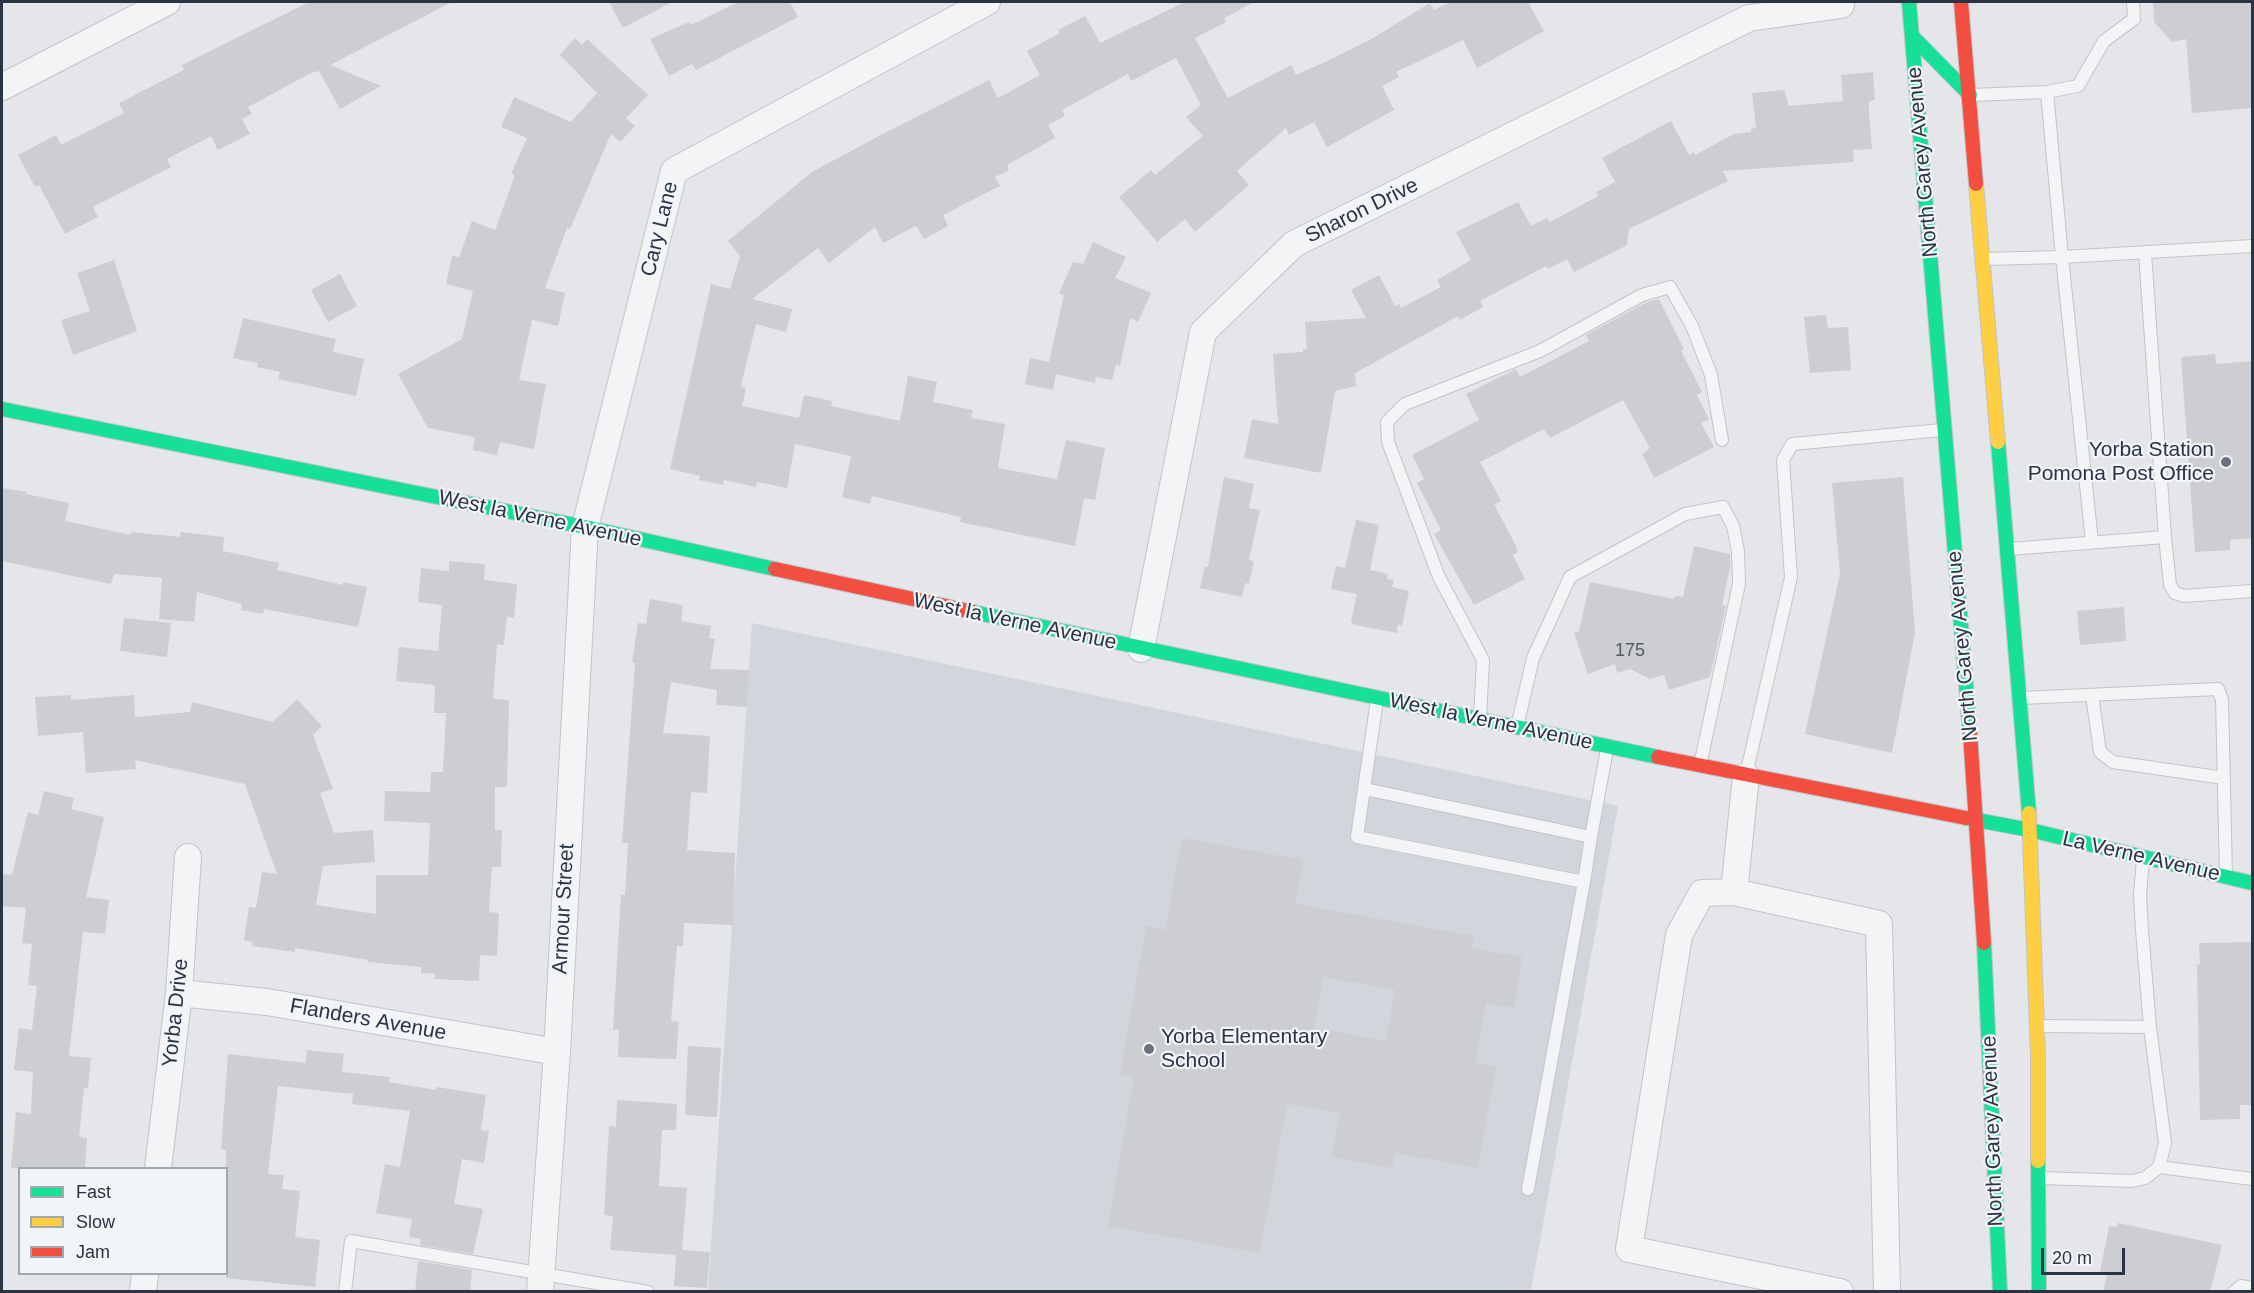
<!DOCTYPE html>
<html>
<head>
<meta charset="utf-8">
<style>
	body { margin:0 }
	#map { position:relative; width:2254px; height:1293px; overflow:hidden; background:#e4e6e9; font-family:Arial,sans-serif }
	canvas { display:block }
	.frame { position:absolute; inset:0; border:3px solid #2a3443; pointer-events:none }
	.legend { position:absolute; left:18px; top:1167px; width:210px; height:108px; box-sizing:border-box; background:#f2f5f8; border:2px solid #a2a8b0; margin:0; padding:8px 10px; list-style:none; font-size:18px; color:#2a3443 }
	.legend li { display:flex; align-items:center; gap:12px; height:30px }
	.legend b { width:30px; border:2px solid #a2a8b0 }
	.scale { position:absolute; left:2041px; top:1248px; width:84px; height:27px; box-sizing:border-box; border:3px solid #2a3443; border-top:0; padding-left:8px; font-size:18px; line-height:21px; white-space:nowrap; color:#2a3443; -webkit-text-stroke:4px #f2f5f8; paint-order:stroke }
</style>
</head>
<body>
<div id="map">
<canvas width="2254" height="1293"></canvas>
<div class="frame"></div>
<ul class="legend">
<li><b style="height:8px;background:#16e098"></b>Fast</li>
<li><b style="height:8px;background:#ffcf43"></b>Slow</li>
<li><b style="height:8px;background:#f24e42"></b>Jam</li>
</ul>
<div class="scale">20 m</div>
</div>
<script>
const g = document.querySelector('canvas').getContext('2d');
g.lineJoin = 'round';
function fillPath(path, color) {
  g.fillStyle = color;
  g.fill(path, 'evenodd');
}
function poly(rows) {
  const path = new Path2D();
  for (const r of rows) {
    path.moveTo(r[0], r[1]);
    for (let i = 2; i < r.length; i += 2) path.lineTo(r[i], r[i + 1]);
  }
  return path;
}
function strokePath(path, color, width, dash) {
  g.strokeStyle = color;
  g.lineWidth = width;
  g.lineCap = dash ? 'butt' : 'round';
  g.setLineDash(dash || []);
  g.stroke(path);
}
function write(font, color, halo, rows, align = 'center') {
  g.font = font + ' Arial,sans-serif';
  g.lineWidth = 4.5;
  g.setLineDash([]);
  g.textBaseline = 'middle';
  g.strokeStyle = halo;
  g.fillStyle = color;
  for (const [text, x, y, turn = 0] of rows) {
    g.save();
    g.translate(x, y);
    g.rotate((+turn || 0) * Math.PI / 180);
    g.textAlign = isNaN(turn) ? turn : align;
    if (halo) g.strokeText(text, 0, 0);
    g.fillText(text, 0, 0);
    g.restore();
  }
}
fillPath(poly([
	[752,623,1618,806,1531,1291,708,1292]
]), '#d2d6dc');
fillPath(poly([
	[309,2,452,2,330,65,381,86,340,109,319,71,311,73,248,107,252,114,242,119,250,134,218,150,211,136,167,159,171,167,93,207,98,217,65,234,39,185,35,187,18,155,56,135,61,145,124,113,119,103,184,70,182,65],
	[609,2,672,2,623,28],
	[738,2,790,2,798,17,696,70,692,64,669,76,650,39,689,22,691,25],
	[1185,2,1254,2,1224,18,1226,22,1195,38,1228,98,1291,65,1296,75,1325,62,1373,38,1430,3,1434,10,1450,2,1528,2,1544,31,1477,68,1463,40,1396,72,1399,77,1382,86,1394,110,1327,147,1314,122,1289,135,1286,128,1237,171,1249,185,1195,232,1185,219,1157,242,1119,197,1151,170,1155,175,1203,136,1186,117,1201,105,1176,58,1131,81,1128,74,1062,110,1065,116,1048,125,1055,138,1007,165,1009,170,995,177,1000,186,943,215,948,226,924,239,916,226,883,243,875,227,829,263,818,248,752,299,792,309,786,332,756,324,743,377,741,387,746,388,742,406,799,418,804,395,832,401,831,406,900,421,908,376,937,382,933,402,973,410,971,418,1005,424,998,468,1057,479,1066,440,1105,448,1095,500,1084,498,1075,546,960,522,961,517,872,496,870,504,842,497,851,456,795,444,787,488,757,482,756,487,724,480,723,485,699,480,700,476,670,469,711,284,730,289,740,256,728,241,812,172,879,136,989,80,998,98,1040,75,1027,51,1060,33,1058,30,1085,16,1100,43],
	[2153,2,2253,2,2253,108,2192,113,2186,39,2172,42,2154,22],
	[575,38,582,45,587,39,648,95,626,118,635,126,620,142,611,134,570,229,567,228,545,288,565,293,558,326,532,320,519,380,546,384,534,449,500,442,497,455,473,450,475,437,428,428,398,374,462,339,473,291,446,284,452,256,459,257,472,221,495,230,515,175,511,174,527,138,501,127,514,97,571,122,597,93,560,55],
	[1873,72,1875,100,1869,101,1869,111,1872,149,1853,150,1854,162,1723,171,1728,181,1629,229,1627,245,1574,272,1567,259,1548,269,1546,266,1480,301,1483,307,1460,320,1458,316,1355,373,1356,386,1335,391,1321,473,1244,458,1252,419,1278,424,1273,354,1303,352,1303,349,1307,349,1305,322,1366,318,1351,290,1379,275,1395,306,1399,304,1401,308,1441,287,1437,280,1471,260,1456,232,1518,202,1531,226,1547,218,1550,222,1598,196,1596,192,1615,182,1602,158,1671,121,1689,155,1694,152,1695,155,1734,134,1751,132,1751,129,1756,128,1752,93,1784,90,1789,106,1843,101,1841,75],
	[1093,242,1126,257,1115,278,1151,293,1138,322,1130,318,1120,366,1116,365,1112,380,1096,377,1095,383,1056,374,1053,390,1025,384,1030,358,1049,362,1064,295,1059,293,1073,262,1083,264],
	[114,260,137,331,73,355,61,320,90,311,77,273],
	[340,274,357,306,328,322,311,290],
	[1659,299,1684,349,1681,351,1702,392,1697,395,1709,419,1701,423,1714,447,1654,478,1642,454,1650,448,1623,400,1550,438,1544,429,1480,462,1501,501,1494,504,1515,544,1518,552,1513,555,1525,579,1474,605,1434,534,1441,530,1417,483,1424,479,1412,455,1479,420,1466,394,1516,369,1520,377,1589,341,1586,335,1647,302],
	[1826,315,1828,328,1848,327,1851,370,1810,373,1804,317],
	[243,318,336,339,333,352,364,359,356,396,278,379,280,372,257,367,258,363,233,358],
	[2215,354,2216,364,2253,361,2253,538,2230,540,2230,550,2195,552,2181,357],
	[1224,477,1254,484,1249,508,1260,510,1249,560,1254,561,1249,584,1245,583,1242,597,1200,588,1205,566,1208,567],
	[1903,477,1915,633,1892,753,1805,734,1840,574,1832,483],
	[2,488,27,492,26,494,69,503,65,521,131,535,131,532,180,537,181,532,224,537,223,551,279,563,277,570,343,585,343,582,367,587,358,627,264,609,263,614,241,610,242,604,197,592,194,622,159,619,162,578,114,574,111,584,2,561],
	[1356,520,1379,525,1370,570,1388,574,1387,579,1394,580,1392,587,1409,591,1402,626,1398,625,1397,633,1355,625,1351,622,1357,594,1331,589,1336,566,1345,568],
	[1694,546,1730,554,1730,567,1722,605,1726,606,1710,677,1669,690,1664,675,1650,679,1630,669,1617,673,1615,664,1588,674,1574,633,1579,631,1590,582,1674,599,1675,596,1683,597],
	[449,561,485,564,484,580,517,584,514,618,507,617,504,645,497,644,493,699,509,700,507,787,495,787,495,830,502,830,501,867,492,867,489,912,499,913,497,956,480,955,479,981,435,979,435,974,421,973,421,967,368,962,368,960,295,948,295,952,252,946,253,942,244,940,249,907,256,908,262,872,277,874,245,784,135,760,136,769,86,773,83,732,38,736,35,697,71,695,71,700,134,695,135,717,190,712,192,702,273,722,297,699,322,726,313,735,333,789,320,793,334,833,373,830,375,862,323,866,316,905,376,914,376,875,428,875,430,823,384,821,385,791,430,792,431,772,443,772,446,713,434,713,435,685,396,681,399,647,438,651,442,605,418,602,421,568,449,571],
	[650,599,683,605,681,621,711,626,709,638,715,639,710,669,749,670,747,707,716,705,717,690,671,682,663,733,710,736,707,793,691,792,687,850,735,853,733,925,684,923,683,946,677,946,671,1021,679,1022,676,1059,618,1057,619,1030,613,1030,621,894,625,895,628,843,622,843,635,663,632,662,638,623,646,624],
	[2124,607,2126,641,2080,645,2077,611],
	[124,618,171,623,167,657,120,651],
	[44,791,74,798,71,809,104,817,86,897,109,900,105,934,83,932,69,1056,91,1058,88,1088,84,1088,79,1137,87,1138,85,1168,11,1168,16,1112,31,1114,33,1072,14,1070,19,1028,32,1030,37,986,28,985,32,944,22,943,26,908,2,906,2,874,12,875,28,812,38,815],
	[1182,838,1303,860,1296,904,1474,936,1472,948,1522,957,1514,1008,1486,1003,1475,1063,1496,1067,1478,1168,1395,1153,1392,1168,1332,1157,1340,1113,1287,1104,1260,1253,1108,1226,1134,1077,1120,1075,1146,926,1165,930],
	[1323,977,1395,990,1386,1041,1314,1028],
	[2253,942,2253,1105,2240,1105,2240,1119,2200,1120,2197,964,2200,965,2199,943],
	[688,1046,721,1048,717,1117,685,1115],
	[307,1050,344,1054,342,1072,390,1077,389,1082,436,1090,437,1087,486,1095,481,1130,489,1131,484,1163,462,1159,454,1204,483,1209,473,1254,420,1245,421,1239,409,1237,412,1219,376,1213,385,1164,400,1167,410,1111,352,1104,353,1094,278,1086,268,1174,284,1175,282,1189,300,1191,295,1237,320,1240,315,1287,226,1278,226,1150,221,1149,228,1054,306,1063],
	[617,1100,677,1104,676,1130,662,1130,659,1186,687,1188,682,1250,710,1252,707,1288,674,1286,676,1255,610,1250,613,1216,604,1215,609,1126,616,1127],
	[2118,1223,2222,1245,2210,1292,2103,1292,2107,1274,2100,1272,2109,1226,2117,1227],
	[418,1261,472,1270,470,1292,415,1292]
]), '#ccced1');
const lane = poly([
	[2047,92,2062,257,2252,246],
	[1971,95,2047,92,2078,86,2104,41,2134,19,2133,2],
	[2145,253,2165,537],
	[1984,259,2062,257,2092,542],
	[2009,549,2165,537,2170,585,2175,593,2184,596,2252,591],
	[2092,695,2100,752,2113,762,2224,778],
	[2021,698,2218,689,2222,700,2226,876],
	[1377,700,1357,837,1584,882,1591,837],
	[1480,719,1483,660,1439,577,1388,442,1387,422,1405,404,1540,351,1642,295,1670,287,1692,326,1711,375,1722,440],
	[1517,727,1533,658,1570,577,1685,514,1723,507,1733,526,1738,551,1739,584,1700,765],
	[1746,775,1791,577,1783,460,1792,444,1942,430],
	[1365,789,1591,837,1607,749],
	[2038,1026,2150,1027],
	[2159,1167,2252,1179],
	[2040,1178,2132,1181,2145,1178,2159,1167,2165,1143,2150,1027,2142,930,2140,895,2143,859],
	[1528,1189,1584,882],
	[345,1292,351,1241,648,1292],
	[2234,1292,2241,1286,2252,1288]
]);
const street = poly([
	[2,87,167,2],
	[1141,649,1203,332,1294,244,1749,18,1841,5,1841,2],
	[1734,892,1746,776],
	[179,993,267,1002,557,1052],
	[158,1168,179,993,188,857],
	[143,1292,145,1274],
	[540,1292,557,1052,585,527,674,171,987,2],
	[1840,1292,1629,1249,1679,935,1702,893,1734,892,1879,924,1887,1292]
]);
const fast = poly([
	[1909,2,1970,733],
	[1912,36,1970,95],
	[2,409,585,527,775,569],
	[1998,442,2029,813],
	[973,612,1658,757],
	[1966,818,2030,830,2252,883],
	[1984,943,2000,1292],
	[2038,1161,2039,1292]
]);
const slow = poly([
	[1976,184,1998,442],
	[2029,813,2038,1055,2038,1161]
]);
const jam = poly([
	[1961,2,1976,184],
	[775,569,973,612],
	[1970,733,1984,943],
	[1658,757,1966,818]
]);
strokePath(lane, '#c2c4c7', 14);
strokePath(street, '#c2c4c7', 28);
strokePath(fast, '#c2c4c7', 16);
strokePath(slow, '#c2c4c7', 16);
strokePath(jam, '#c2c4c7', 16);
strokePath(lane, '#f3f4f6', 12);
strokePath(street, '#f3f4f6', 26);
strokePath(fast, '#16e098', 14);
strokePath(slow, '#ffcf43', 14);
strokePath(jam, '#f24e42', 14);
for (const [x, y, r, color] of [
	[2226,462,6,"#6b727d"],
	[1149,1049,6,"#6b727d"]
]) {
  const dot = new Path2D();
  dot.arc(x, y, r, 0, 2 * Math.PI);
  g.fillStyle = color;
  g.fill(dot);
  strokePath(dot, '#f2f5f8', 2);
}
write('18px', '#535b67', null, [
	["175",1630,651]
]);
write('21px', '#2a3443', '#f2f5f8', [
	["North Garey Avenue",1923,162,-95],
	["Sharon Drive",1362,211,-26],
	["Cary Lane",660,229,-76],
	["West la Verne Avenue",540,519,12],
	["West la Verne Avenue",1015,622,12],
	["North Garey Avenue",1963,646,-95],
	["West la Verne Avenue",1491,722,12],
	["La Verne Avenue",2141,857,13],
	["Armour Street",564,909,-87],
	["Yorba Drive",176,1013,-84],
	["Flanders Avenue",368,1020,10],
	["North Garey Avenue",1993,1131,-92]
]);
write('21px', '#2a3443', '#f2f5f8', [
	["Yorba Station",2214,450],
	["Pomona Post Office",2214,474],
	["Yorba Elementary",1161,1037,"left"],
	["School",1161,1061,"left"]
], 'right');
</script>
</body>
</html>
